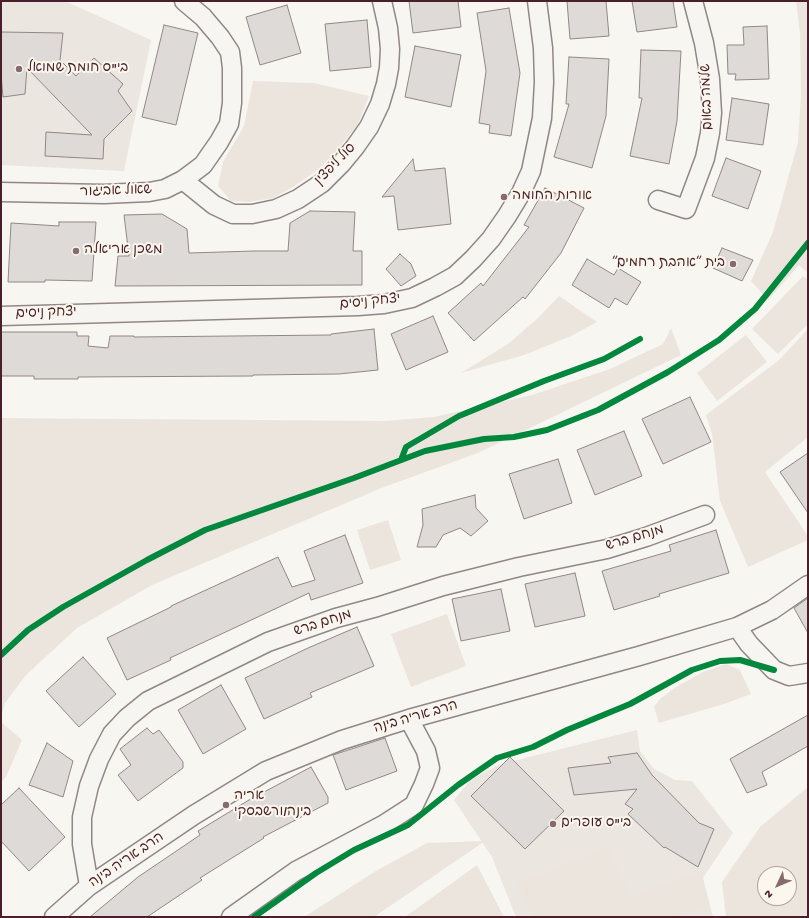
<!DOCTYPE html>
<html>
<head>
<meta charset="utf-8">
<style>
	body { margin:0 }
	#map { position:relative; width:809px; height:918px; overflow:hidden; background:#f8f6f0; font-family:"Gochi Hand",sans-serif }
	canvas { display:block }
	.frame { position:absolute; inset:0; border:2px solid #4a1f2b; pointer-events:none }
	.north { position:absolute; left:757px; top:866px; width:40px; height:40px; box-sizing:border-box; background:#fbf7ec; border:1px solid #b4a19f; border-radius:50%; rotate:226deg; font-size:11px; font-weight:700; line-height:16px; text-align:center; color:#4a1f2b }
	.north::after { content:''; display:block; margin:auto; width:14px; height:18px; background:#876a70; clip-path:polygon(50% 0,100% 100%,50% 72%,0 100%) }
</style>
</head>
<body>
<div id="map">
<canvas width="809" height="918"></canvas>
<div class="frame"></div>
<div class="north">N</div>
</div>
<script>
const g = document.querySelector('canvas').getContext('2d');
g.lineJoin = 'round';
function fillPath(path, color) {
  g.fillStyle = color;
  g.fill(path, 'evenodd');
}
function poly(rows) {
  const path = new Path2D();
  for (const r of rows) {
    path.moveTo(r[0], r[1]);
    for (let i = 2; i < r.length; i += 2) path.lineTo(r[i], r[i + 1]);
  }
  return path;
}
function strokePath(path, color, width, dash) {
  g.strokeStyle = color;
  g.lineWidth = width;
  g.lineCap = dash ? 'butt' : 'round';
  g.setLineDash(dash || []);
  g.stroke(path);
}
function write(font, color, halo, rows, align = 'center') {
  g.font = font + ' "Gochi Hand","Playpen Sans Hebrew",sans-serif';
  g.lineWidth = 4;
  g.setLineDash([]);
  g.textBaseline = 'middle';
  g.strokeStyle = halo;
  g.fillStyle = color;
  for (const [text, x, y, turn = 0] of rows) {
    g.save();
    g.translate(x, y);
    g.rotate((+turn || 0) * Math.PI / 180);
    g.textAlign = isNaN(turn) ? turn : align;
    if (halo) g.strokeText(text, 0, 0);
    g.fillText(text, 0, 0);
    g.restore();
  }
}
fillPath(poly([
	[1,1,65,1,151,40,124,171,1,165],
	[637,730,640,751,654,769,675,780,692,781,733,833,703,878,713,917,516,917,492,857,454,800,470,780,501,764]
]), '#ebe6df');
fillPath(poly([
	[796,1,808,1,808,273,799,265,768,300,751,281,773,232,798,142,801,96,800,34],
	[253,81,314,83,369,96,358,124,341,146,319,169,293,187,273,198,249,202,231,201,218,186,223,162,244,126],
	[803,276,808,280,808,324,778,354,752,329],
	[559,296,597,322,571,336,524,355,461,373,508,344,539,317],
	[671,328,681,355,478,453,384,487,152,585,77,628,26,675,5,703,1,718,1,418,385,421,434,417,532,395,610,369,663,344],
	[808,329,808,437,765,472,808,536,808,540,748,567,720,501,712,434,706,415,778,361],
	[746,335,767,362,717,401,697,373],
	[388,520,401,560,370,570,357,530],
	[447,614,466,666,411,687,391,634],
	[726,664,740,670,751,694,727,703,659,723,654,707,660,699,676,687,703,672],
	[1,722,22,740,6,777,1,782],
	[808,787,808,917,726,917,722,882,760,827],
	[765,874,789,874,789,898,765,898],
	[485,841,374,917,304,917,376,871,427,843],
	[607,847,631,897,702,871,708,906,674,917,533,917,518,883],
	[477,865,504,917,405,917]
]), '#ece5de');
const building = poly([
	[409,1,458,1,461,27,413,33,409,1],
	[567,1,606,1,609,36,570,39,567,1],
	[632,1,673,1,677,27,637,32,632,1],
	[287,5,301,53,260,65,246,17,287,5],
	[509,8,520,73,511,136,489,133,490,125,479,123,486,71,477,13,509,8],
	[367,20,371,67,330,71,325,24,367,20],
	[164,25,198,33,176,125,142,117,164,25],
	[767,26,769,79,735,80,736,74,728,74,727,45,744,45,743,27,767,26],
	[1,32,63,33,60,60,76,76,94,58,123,84,118,91,132,111,104,139,103,159,45,156,46,132,92,135,27,68,25,94,3,97,1,74,1,32],
	[415,46,461,55,451,107,405,97,415,46],
	[641,50,681,51,677,121,669,164,630,156,642,98,639,98,641,50],
	[569,57,609,59,606,116,592,168,554,157,569,104,566,104,569,57],
	[732,98,769,104,763,145,726,140,732,98],
	[726,158,761,171,748,209,712,196,726,158],
	[413,159,415,171,445,168,451,224,398,230,394,196,382,197,413,159],
	[545,188,584,208,561,253,525,299,523,297,474,341,448,313,481,283,483,286,529,227,524,225,545,188],
	[310,211,355,212,353,251,362,251,362,285,115,286,118,256,129,256,124,215,162,214,187,229,189,253,254,251,288,251,290,223,310,211],
	[59,222,96,222,92,281,45,280,45,282,8,282,11,223,59,226,59,222],
	[722,248,753,260,742,281,713,268,722,248],
	[400,254,411,264,416,276,401,286,386,269,400,254],
	[587,259,614,275,618,268,641,282,627,305,615,298,609,308,572,285,587,259],
	[433,316,448,352,406,370,391,334,433,316],
	[374,329,378,370,339,374,253,375,253,376,78,377,78,379,34,379,34,376,1,376,1,332,77,332,77,336,89,336,88,346,108,348,110,336,134,336,134,337,331,335,331,334,374,329],
	[690,397,711,442,663,464,642,419,690,397],
	[624,431,642,476,595,495,577,450,624,431],
	[808,453,808,513,780,472,808,453],
	[558,459,572,503,524,519,509,474,558,459],
	[475,495,476,508,488,521,471,536,460,528,443,535,436,547,417,547,423,525,422,509,475,495],
	[716,530,729,573,659,594,660,596,614,610,602,571,671,551,669,545,716,530],
	[345,535,363,583,311,600,309,593,170,658,171,660,127,680,107,638,171,607,171,606,278,557,292,587,315,580,304,551,345,535],
	[575,573,585,616,535,627,525,584,575,573],
	[501,589,510,631,461,641,452,599,501,589],
	[808,598,808,633,794,608,808,598],
	[357,627,374,666,310,693,312,697,264,719,245,678,308,648,357,627],
	[83,657,116,694,79,727,46,691,83,657],
	[221,685,246,729,203,754,178,710,221,685],
	[808,715,808,746,762,772,767,785,747,793,730,759,808,715],
	[147,728,153,734,159,730,183,762,183,768,138,801,118,775,131,765,120,749,147,728],
	[385,738,397,771,346,790,333,755,385,738],
	[47,743,73,761,63,797,29,785,47,743],
	[637,753,652,775,699,823,714,829,698,867,665,847,664,848,628,814,633,809,625,804,637,789,574,795,568,768,611,763,608,757,637,753],
	[510,757,564,811,525,849,471,796,510,757],
	[311,767,328,797,328,803,263,837,264,838,200,878,202,880,147,917,90,917,138,877,200,835,198,831,249,800,311,767],
	[19,788,65,837,29,871,1,841,1,805,19,788]
]);
fillPath(building, '#dedad7');
strokePath(building, '#918787', 1);
const minor = poly([
	[183,180,214,205,233,214,252,214,276,209,298,199,322,183,341,164,355,147,369,127,380,104,386,84,389,68,390,49,388,28,382,1],
	[1,192,104,194,149,192,165,189,183,180,203,165,219,142,229,124,232,103,232,68,230,52,220,37,203,17,184,1],
	[658,200,686,209,705,158,710,133,712,113,710,79,704,43,693,1],
	[1,316,358,306,384,304,412,298,435,287,455,276,473,259,491,239,507,216,521,193,531,171,542,118,544,82,543,48,537,1],
	[737,627,749,644,774,670,789,676,808,673],
	[89,886,82,844,82,817,89,786,99,759,112,734,127,718,148,701,268,642,336,618,377,607,443,586,519,567,607,549,646,537,705,515],
	[54,917,89,886,194,815,266,771,342,740,409,719,639,656,737,627,772,610,808,585],
	[231,917,296,871,383,825,414,805,424,784,430,768,426,751,409,719]
]);
strokePath(minor, '#918787', 21);
strokePath(minor, '#f6f5f1', 18);
strokePath(poly([
	[401,460,406,447,459,416,544,381,604,359,640,339],
	[1,655,28,630,63,607,147,560,205,530,354,478,425,451,484,439,514,437,547,430,598,410,668,372,719,340,755,309,808,243],
	[254,917,316,873,354,850,408,825,458,785,497,758,533,747,567,730,630,704,692,670,720,661,740,660,774,670]
]), '#00873e', 6);
for (const [x, y, r, color] of [
	[19,69,4,"#876a70"],
	[504,197,4,"#876a70"],
	[76,251,4,"#876a70"],
	[733,264,4,"#876a70"],
	[226,805,4,"#876a70"],
	[553,824,4,"#876a70"]
]) {
  const dot = new Path2D();
  dot.arc(x, y, r, 0, 2 * Math.PI);
  g.fillStyle = color;
  g.fill(dot);
  strokePath(dot, '#fbf7ec', 1.5);
}
write('14px', '#4a1f2b', '#fbf7ec', [
	["בי\"ס חומת שמואל",27,69],
	["אורות החומה",512,197],
	["משכן אריאלה",84,251],
	["בית ״אהבת רחמים״",725,264,"right"],
	["אריה",234,797],
	["בינה/ורשבסקי",234,813],
	["בי\"ס עופרים",561,824]
], 'left');
write('14px', '#4a1f2b', '#fbf7ec', [
	["שלמה באום",708,97,-92],
	["סול ליפצין",336,165,-46],
	["שאול אביגור",116,192,-2],
	["יצחק ניסים",370,303,-6],
	["יצחק ניסים",46,314,-2],
	["מנחם ברש",635,539,-17],
	["מנחם ברש",323,624,-18],
	["הרב אריה בינה",416,718,-16],
	["הרב אריה בינה",127,861,-34]
]);
</script>
</body>
</html>
